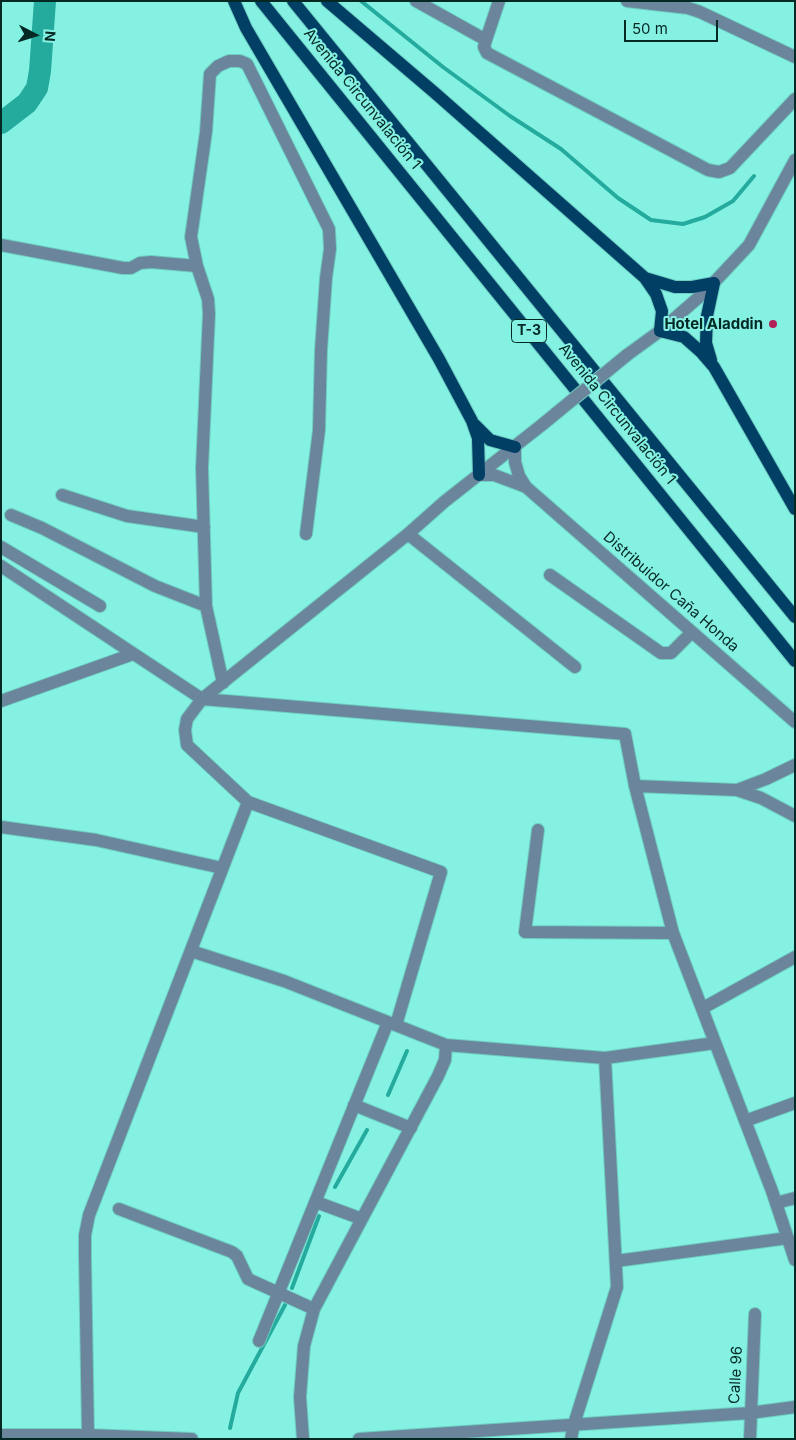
<!DOCTYPE html>
<html>
<head>
<meta charset="utf-8">
<style>
	body { margin:0 }
	#map { position:relative; width:796px; height:1440px; overflow:hidden; background:#85f1e3; font-family:Inter,sans-serif }
	canvas { display:block }
	.frame { position:absolute; inset:0; border:2px solid #042925; pointer-events:none }
	.north { position:absolute; left:10px; top:10px; width:50px; height:50px; -webkit-text-stroke:4px #85f1e3; paint-order:stroke; rotate:95deg; font-size:14px; font-weight:700; line-height:20px; text-align:center; color:#042925 }
	.north::after { content:''; display:block; margin:auto; width:18px; height:22px; background:#042925; clip-path:polygon(50% 0,100% 100%,50% 72%,0 100%) }
	.scale { position:absolute; left:624px; top:20px; width:94px; height:22px; box-sizing:border-box; border:2px solid #042925; border-top:0; padding-left:6px; font-size:15px; line-height:18px; white-space:nowrap; color:#042925; -webkit-text-stroke:4px #85f1e3; paint-order:stroke }
</style>
</head>
<body>
<div id="map">
<canvas width="796" height="1440"></canvas>
<div class="frame"></div>
<div class="north">N</div>
<div class="scale">50 m</div>
</div>
<script>
const g = document.querySelector('canvas').getContext('2d');
g.lineJoin = 'round';
function poly(rows) {
  const path = new Path2D();
  for (const r of rows) {
    path.moveTo(r[0], r[1]);
    for (let i = 2; i < r.length; i += 2) path.lineTo(r[i], r[i + 1]);
  }
  return path;
}
function strokePath(path, color, width, dash) {
  g.strokeStyle = color;
  g.lineWidth = width;
  g.lineCap = dash ? 'butt' : 'round';
  g.setLineDash(dash || []);
  g.stroke(path);
}
function write(font, color, halo, rows, align = 'center') {
  g.font = font + ' Inter,sans-serif';
  g.lineWidth = 4;
  g.setLineDash([]);
  g.textBaseline = 'middle';
  g.strokeStyle = halo;
  g.fillStyle = color;
  for (const [text, x, y, turn = 0] of rows) {
    g.save();
    g.translate(x, y);
    g.rotate((+turn || 0) * Math.PI / 180);
    g.textAlign = isNaN(turn) ? turn : align;
    if (halo) g.strokeText(text, 0, 0);
    g.fillText(text, 0, 0);
    g.restore();
  }
}
strokePath(poly([
	[361,1,443,67,510,116,561,149,618,198,651,220,683,224,705,217,733,201,754,176],
	[1,122,32,85,40,69,41,1],
	[388,1095,407,1051],
	[335,1187,367,1130],
	[292,1288,319,1216],
	[230,1428,238,1393,285,1305]
]), '#24ab9d', 4);
strokePath(poly([
	[1,123,27,103,37,88,40,71,45,1]
]), '#24ab9d', 22);
const minor = poly([
	[416,1,486,40],
	[499,1,486,40,484,47,487,53,708,170,719,172,730,168,795,99],
	[627,1,688,8,700,12,795,57],
	[1,245,123,268,131,268,140,263,151,262,197,266],
	[627,355,660,331,706,291,749,245,795,160],
	[515,447,515,462,519,476,526,487,795,722],
	[479,475,494,475,526,487],
	[62,495,127,516,204,527],
	[11,515,42,528,155,586,206,606],
	[408,534,575,667],
	[1,547,100,606],
	[1,566,202,699,625,734,635,786,673,933,772,1191,795,1260],
	[550,575,661,653,671,653,692,632],
	[223,683,206,606,202,468,209,314,208,299,197,266,191,237,206,132,210,74,218,66,229,61,240,61,247,64,329,229,330,249,326,278,321,350,319,430,306,534],
	[1,701,133,654],
	[635,786,737,790,761,798,795,816],
	[737,790,766,779,795,765],
	[248,802,441,872,396,1025],
	[1,827,96,840,222,868],
	[538,830,525,932,673,933],
	[191,951,284,981,446,1045,605,1058,715,1043],
	[703,1008,795,957],
	[354,1105,411,1128],
	[745,1121,795,1103],
	[316,1202,362,1219],
	[776,1203,795,1198],
	[119,1209,232,1252,237,1256,248,1279,314,1309],
	[616,1261,788,1238],
	[259,1341,388,1022],
	[1,1435,88,1435,192,1439],
	[88,1435,85,1256,85,1235,89,1215,248,802,187,745,185,730,187,719,202,699,408,534,444,502,543,424],
	[303,1439,300,1397,304,1346,314,1309,438,1076,445,1060,446,1045],
	[359,1439,750,1413,795,1407],
	[571,1439,574,1424,617,1287,605,1058],
	[750,1439,755,1314]
]);
const major = poly([
	[234,1,246,28,439,359,472,421,478,438,479,475],
	[261,1,795,661],
	[293,1,795,617],
	[327,1,435,93,645,278,656,294,662,311,660,331,684,337,701,352,714,367,795,509],
	[645,278,675,287,692,287,714,283,707,316,706,343,711,360],
	[475,425,490,440,515,447]
]);
strokePath(minor, '#6ecdc1', 14);
strokePath(major, '#6ecdc1', 14);
strokePath(minor, '#6b859c', 12);
strokePath(major, '#013f65', 12);
const minorBridge = poly([
	[543,424,627,355]
]);
strokePath(minorBridge, '#6ecdc1', 14, []);
strokePath(minorBridge, '#6b859c', 12);
for (const [x, y, r, color] of [
	[773,324,5,"#b02157"]
]) {
  const dot = new Path2D();
  dot.arc(x, y, r, 0, 2 * Math.PI);
  g.fillStyle = color;
  g.fill(dot);
  strokePath(dot, '#85f1e3', 2);
}
for (const [x, y, w] of [
	[529,331,35]
]) {
  const box = new Path2D();
  box.roundRect(x - w / 2, y - 11.5, w, 23, 4);
  g.fillStyle = '#85f1e3';
  g.fill(box);
  strokePath(box, '#042925', 1);
}
write('bold 14px', '#042925', null, [
	["T-3",529,331]
]);
write('15px', '#042925', '#85f1e3', [
	["Avenida Circunvalación 1",362,99,51],
	["Avenida Circunvalación 1",617,414,51],
	["Distribuidor Caña Honda",671,592,41],
	["Calle 96",736,1375,-87]
]);
write('bold 15px', '#042925', '#85f1e3', [
	["Hotel Aladdin",763,324]
], 'right');
</script>
</body>
</html>
